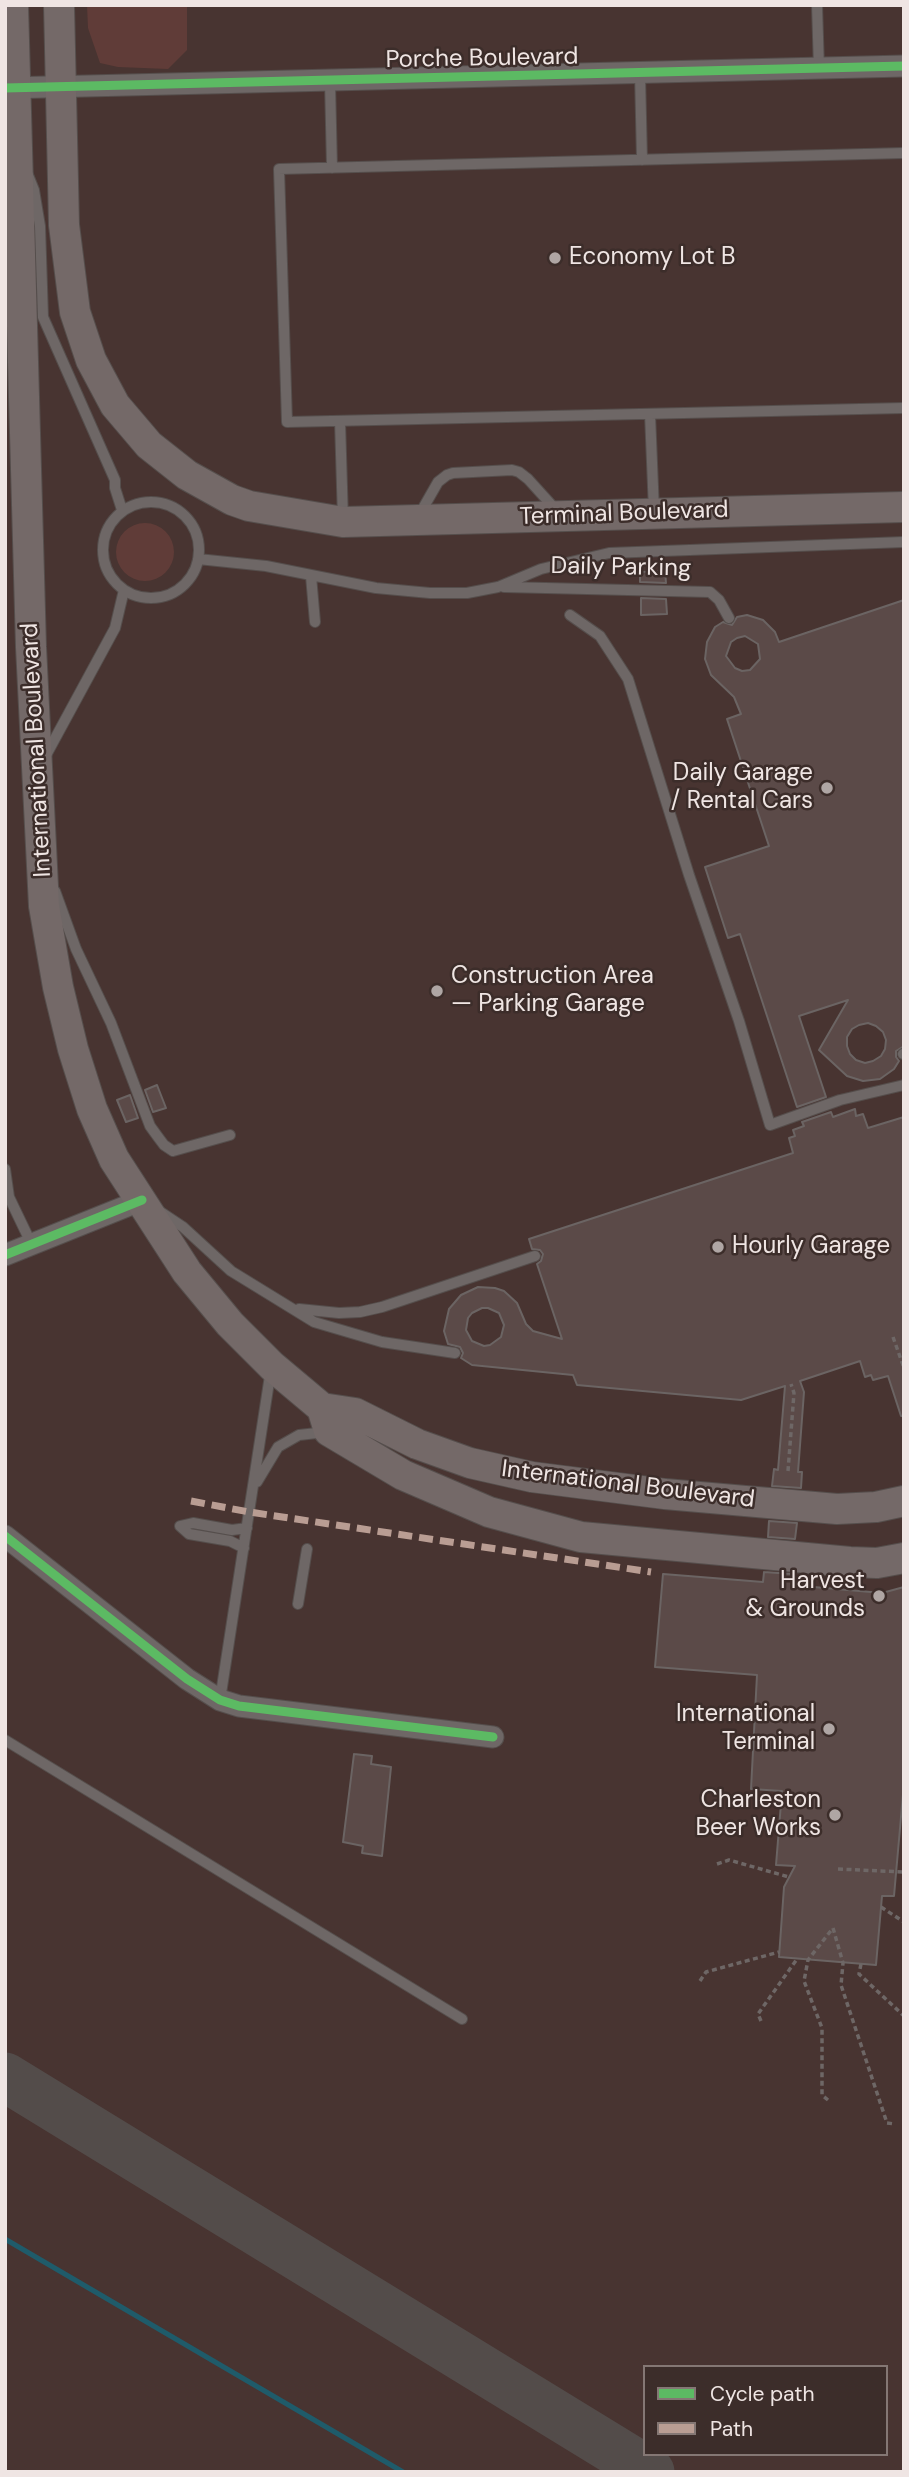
<!DOCTYPE html>
<html>
<head>
<meta charset="utf-8">
<style>
	body { margin:0 }
	#map { position:relative; width:909px; height:2477px; overflow:hidden; background:#38302e; font-family:"DM Sans",sans-serif }
	canvas { display:block }
	.frame { position:absolute; inset:0; border:7px solid #efe5e3; pointer-events:none }
	.legend { position:absolute; left:643px; top:2365px; width:245px; height:91px; box-sizing:border-box; background:#3c2d2a; border:2px solid #847774; margin:0; padding:9px 12px; list-style:none; font-size:21px; color:#efe5e3 }
	.legend li { display:flex; align-items:center; gap:14px; height:35px }
	.legend b { width:35px; border:2px solid #847774 }
</style>
</head>
<body>
<div id="map">
<canvas width="909" height="2477"></canvas>
<div class="frame"></div>
<ul class="legend">
<li><b style="height:9px;background:#5cba63"></b>Cycle path</li>
<li><b style="height:9px;background:#b99d93"></b>Path</li>
</ul>
</div>
<script>
const g = document.querySelector('canvas').getContext('2d');
g.lineJoin = 'round';
function fillPath(path, color) {
  g.fillStyle = color;
  g.fill(path, 'evenodd');
}
function poly(rows) {
  const path = new Path2D();
  for (const r of rows) {
    if (r.length === 3) {
      path.moveTo(r[0] + r[2], r[1]);
      path.arc(r[0], r[1], r[2], 0, 2 * Math.PI);
      continue;
    }
    path.moveTo(r[0], r[1]);
    for (let i = 2; i < r.length; i += 2) path.lineTo(r[i], r[i + 1]);
  }
  return path;
}
function strokePath(path, color, width, dash) {
  g.strokeStyle = color;
  g.lineWidth = width;
  g.lineCap = dash ? 'butt' : 'round';
  g.setLineDash(dash || []);
  g.stroke(path);
}
function write(font, color, halo, rows, align = 'center') {
  g.font = font + ' "DM Sans",sans-serif';
  g.lineWidth = 5;
  g.setLineDash([]);
  g.textBaseline = 'middle';
  g.strokeStyle = halo;
  g.fillStyle = color;
  for (const [text, x, y, turn = 0] of rows) {
    g.save();
    g.translate(x, y);
    g.rotate((+turn || 0) * Math.PI / 180);
    g.textAlign = isNaN(turn) ? turn : align;
    if (halo) g.strokeText(text, 0, 0);
    g.fillText(text, 0, 0);
    g.restore();
  }
}
fillPath(poly([
	[5,5,904,5,904,2472,5,2472],
	[645,2367,886,2367,886,2454,645,2454]
]), '#483431');
fillPath(poly([
	[87,5,187,5,187,50,168,69,118,67,100,63,88,28],
	[145,552,29]
]), '#603c38');
strokePath(poly([
	[5,2239,403,2472]
]), '#1f5b6a', 5);
strokePath(poly([
	[5,2077,650,2472]
]), '#534c4a', 49);
const building = poly([
	[665,571,666,583,640,582,640,572,665,571],
	[641,598,666,599,667,614,641,615,641,598],
	[904,600,904,1046,896,1051,896,1057,899,1061,894,1069,880,1079,863,1081,847,1076,819,1050,848,1000,799,1016,826,1097,797,1107,740,934,728,938,705,867,769,846,727,719,741,714,734,697,711,675,705,659,707,642,715,627,723,622,732,625,737,617,747,615,763,620,775,632,779,642,904,600],
	[745,636,758,644,760,659,750,670,742,671,735,668,726,656,731,642,737,638,745,636],
	[868,1023,876,1026,883,1032,886,1040,885,1049,881,1056,873,1061,865,1063,856,1060,850,1054,847,1046,847,1037,852,1029,859,1025,868,1023],
	[157,1085,166,1108,153,1112,145,1090,157,1085],
	[130,1095,138,1118,126,1122,117,1100,130,1095],
	[855,1109,856,1116,863,1114,868,1128,904,1117,904,1416,901,1416,888,1376,873,1380,871,1375,865,1377,860,1361,800,1381,804,1392,798,1472,802,1472,801,1488,772,1486,774,1469,778,1470,785,1386,741,1400,577,1385,573,1375,472,1365,461,1358,463,1353,460,1347,448,1344,444,1331,449,1309,461,1295,478,1287,495,1288,504,1291,517,1303,526,1324,533,1331,562,1339,537,1264,541,1261,543,1254,540,1250,532,1249,529,1239,793,1153,789,1138,795,1136,793,1130,804,1126,802,1122,831,1112,833,1117,855,1109],
	[482,1308,488,1308,499,1313,504,1325,501,1337,490,1345,484,1346,472,1341,466,1330,468,1318,472,1313,482,1308],
	[769,1521,797,1523,795,1539,768,1537,769,1521],
	[764,1572,792,1574,791,1585,882,1593,904,1587,904,1783,894,1896,882,1896,876,1965,779,1957,784,1887,795,1866,776,1865,782,1791,751,1789,757,1675,655,1667,663,1574,763,1582,764,1572],
	[354,1754,372,1756,371,1764,391,1767,382,1856,362,1853,363,1846,343,1842,354,1754]
]);
fillPath(building, '#5b4a48');
strokePath(building, '#6b6463', 2);
const lane = poly([
	[817,5,819,69],
	[640,74,642,160],
	[330,82,332,168],
	[904,153,279,169,287,422,904,408],
	[28,175,34,190,40,226,43,317,115,480,115,488,122,510],
	[650,414,654,511],
	[340,421,343,520],
	[151,550,48],
	[418,517,438,482,447,475,453,473,512,470,519,472,528,479,557,511],
	[198,559,266,566,376,588,430,593,467,593,498,587,541,569,609,553,904,542],
	[311,576,315,622],
	[504,587,710,592,719,600,729,618],
	[570,615,600,636,628,679,689,875,739,1021,770,1125,840,1100,904,1085],
	[45,757,115,628,124,590],
	[55,891,76,949,111,1023,150,1126,158,1137,164,1145,173,1151,230,1135],
	[903,1054,904,1054],
	[5,1169,9,1197,32,1245],
	[159,1211,183,1227,231,1271,314,1322,382,1342,455,1353],
	[299,1309,339,1313,360,1312,382,1307,535,1256],
	[257,1482,278,1447,299,1435,326,1432],
	[244,1548,230,1541,189,1534,180,1526,193,1523,232,1530,247,1528],
	[298,1604,307,1549],
	[220,1700,271,1369],
	[5,1740,462,2019]
]);
const street = poly([
	[5,88,904,66],
	[5,1255,142,1200],
	[5,1536,187,1679,220,1700,239,1706,493,1737]
]);
const secondary = poly([
	[13,5,31,647,44,906,58,987,73,1049,92,1109,114,1159,187,1272,230,1324,272,1366,322,1408,329,1431,403,1475,489,1512,581,1537,850,1562,877,1563,904,1558],
	[59,5,64,225,75,312,91,360,115,405,149,445,187,475,232,500,249,506,343,522,904,507],
	[322,1408,355,1413,417,1444,470,1463,532,1477,665,1494,837,1509,876,1507,904,1501]
]);
strokePath(lane, '#554e4c', 12);
strokePath(street, '#554e4c', 23);
strokePath(secondary, '#554e4c', 32);
strokePath(poly([
	[893,1337,904,1368],
	[788,1471,794,1393,791,1384],
	[717,1864,729,1860,789,1877],
	[838,1869,904,1872],
	[881,1907,904,1922],
	[833,1928,843,1963,841,1985,887,2123,895,2124],
	[861,1964,859,1974,904,2016],
	[700,1981,706,1972,779,1952],
	[761,2021,758,2014,797,1959],
	[828,2100,822,2095,822,2028,804,1981,808,1960,833,1928]
]), '#6e6766', 3.5, [5, 3.5]);
strokePath(lane, '#6e6766', 10);
strokePath(street, '#6e6766', 21);
strokePath(secondary, '#746968', 30);
strokePath(poly([
	[191,1501,249,1512,651,1572]
]), '#b99d93', 7, [14, 7]);
strokePath(poly([
	[5,88,904,66],
	[5,1255,142,1200],
	[5,1536,187,1679,220,1700,239,1706,493,1737]
]), '#5cba63', 9);
for (const [x, y, r, color] of [
	[555,258,7,"#afa6a4"],
	[827,788,7,"#afa6a4"],
	[437,991,7,"#afa6a4"],
	[718,1247,7,"#afa6a4"],
	[879,1596,7,"#afa6a4"],
	[829,1729,7,"#afa6a4"],
	[835,1815,7,"#afa6a4"]
]) {
  const dot = new Path2D();
  dot.arc(x, y, r, 0, 2 * Math.PI);
  g.fillStyle = color;
  g.fill(dot);
  strokePath(dot, '#3c2d2a', 2.5);
}
write('24px', '#efe5e3', '#3c2d2a', [
	["Porche Boulevard",482,59,-1],
	["Terminal Boulevard",624,514,-2],
	["Daily Parking",621,568,1],
	["International Boulevard",37,750,-93],
	["International Boulevard",628,1485,7]
]);
write('24px', '#efe5e3', '#3c2d2a', [
	["Economy Lot B",569,258,"left"],
	["Daily Garage",813,774],
	["/ Rental Cars",813,802],
	["Construction Area",451,977,"left"],
	["— Parking Garage",451,1005,"left"],
	["Hourly Garage",732,1247,"left"],
	["Harvest",865,1582],
	["& Grounds",865,1610],
	["International",815,1715],
	["Terminal",815,1743],
	["Charleston",821,1801],
	["Beer Works",821,1829]
], 'right');
</script>
</body>
</html>
